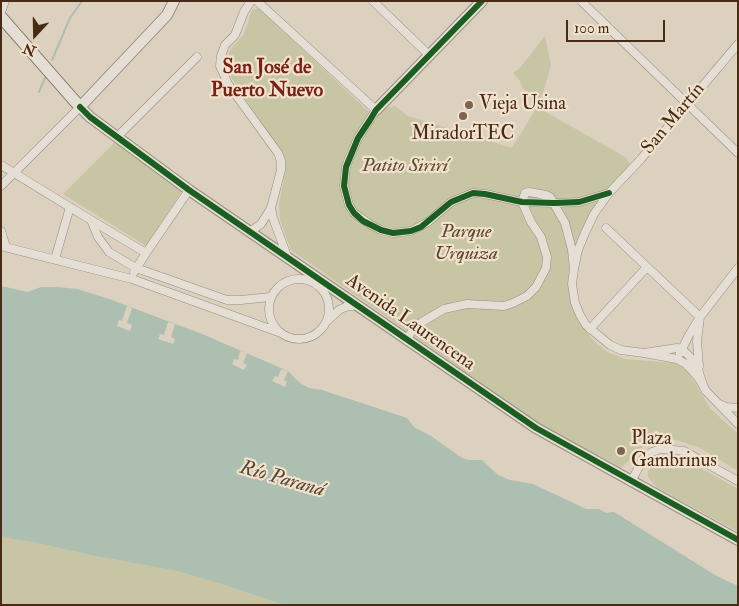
<!DOCTYPE html>
<html>
<head>
<meta charset="utf-8">
<style>
	body { margin:0 }
	#map { position:relative; width:739px; height:606px; overflow:hidden; background:#dcd0bf; font-family:"IM FELL Double Pica",serif }
	canvas { display:block }
	.frame { position:absolute; inset:0; border:2px solid #482b16; pointer-events:none }
	.north { position:absolute; left:10px; top:10px; width:50px; height:50px; -webkit-text-stroke:4px #f1e2cd; paint-order:stroke; rotate:201deg; font-size:14px; font-weight:700; line-height:20px; text-align:center; color:#482b16 }
	.north::after { content:''; display:block; margin:auto; width:18px; height:22px; background:#482b16; clip-path:polygon(50% 0,100% 100%,50% 72%,0 100%) }
	.scale { position:absolute; left:566px; top:20px; width:99px; height:22px; box-sizing:border-box; border:2px solid #482b16; border-top:0; padding-left:6px; font-size:15px; line-height:18px; white-space:nowrap; color:#482b16; -webkit-text-stroke:4px #f1e2cd; paint-order:stroke }
</style>
</head>
<body>
<div id="map">
<canvas width="739" height="606"></canvas>
<div class="frame"></div>
<div class="north">N</div>
<div class="scale">100 m</div>
</div>
<script>
const g = document.querySelector('canvas').getContext('2d');
g.lineJoin = 'round';
function fillPath(path, color) {
  g.fillStyle = color;
  g.fill(path, 'evenodd');
}
function poly(rows) {
  const path = new Path2D();
  for (const r of rows) {
    if (r.length === 3) {
      path.moveTo(r[0] + r[2], r[1]);
      path.arc(r[0], r[1], r[2], 0, 2 * Math.PI);
      continue;
    }
    path.moveTo(r[0], r[1]);
    for (let i = 2; i < r.length; i += 2) path.lineTo(r[i], r[i + 1]);
  }
  return path;
}
function strokePath(path, color, width, dash) {
  g.strokeStyle = color;
  g.lineWidth = width;
  g.lineCap = dash ? 'butt' : 'round';
  g.setLineDash(dash || []);
  g.stroke(path);
}
function write(font, color, halo, rows, align = 'center') {
  g.font = font + ' "IM FELL Double Pica",serif';
  g.lineWidth = 4.5;
  g.setLineDash([]);
  g.textBaseline = 'middle';
  g.strokeStyle = halo;
  g.fillStyle = color;
  for (const [text, x, y, turn = 0] of rows) {
    g.save();
    g.translate(x, y);
    g.rotate((+turn || 0) * Math.PI / 180);
    g.textAlign = isNaN(turn) ? turn : align;
    if (halo) g.strokeText(text, 0, 0);
    g.fillText(text, 0, 0);
    g.restore();
  }
}
fillPath(poly([
	[259,8,369,112,395,106,408,116,512,148,537,107,625,157,630,164,613,183,591,213,582,231,570,262,569,292,574,309,581,324,594,341,607,352,625,359,674,363,688,371,710,408,738,434,738,471,700,448,673,439,661,440,645,445,621,468,540,424,291,250,280,220,279,204,286,168,278,147,232,79,226,59,230,50,244,34,252,10],
	[545,36,551,65,541,100,523,89,520,81,513,73,519,69],
	[116,141,182,191,146,246,63,194],
	[666,455,675,456,688,461,738,489,738,532,657,488,648,477,648,471,659,458],
	[1,537,38,543,90,555,177,571,225,585,284,605,1,605]
]), '#c7c5a4');
fillPath(poly([
	[1,286,28,292,41,287,58,287,77,289,109,299,202,334,288,371,300,383,309,388,322,390,407,418,414,427,431,436,462,458,469,460,482,460,498,475,510,480,533,484,586,509,599,509,606,513,614,512,715,575,738,586,738,605,284,605,225,585,177,571,90,555,38,543,1,537]
]), '#acbfb0');
fillPath(poly([
	[127,306,132,308,127,323,132,325,130,331,117,326,119,320,122,321],
	[168,322,175,324,171,337,175,339,173,344,158,339,160,334,164,335],
	[240,351,247,353,243,363,247,365,244,370,232,364,234,359,238,360],
	[281,369,288,371,284,380,287,382,285,387,272,381,275,376,278,377]
]), '#dcd0bf');
strokePath(poly([
	[52,60,70,18,82,1],
	[39,92,45,78]
]), '#acbfb0', 2);
const minor = poly([
	[257,1,376,110,358,138,349,159,346,167,344,186,349,205,354,213,371,225,381,230,393,233,411,231,428,222,451,202,473,193,485,194,522,202,554,203,579,202,609,193],
	[373,1,429,55],
	[581,1,738,153],
	[1,12,5,1],
	[117,137,197,57],
	[1,165,91,220,98,237,109,252,136,268,227,300,241,300,270,297],
	[1,186,80,107],
	[522,202,525,193,529,192,546,195,550,197,565,223,572,250,574,269,572,284,575,303,580,315,586,325,610,345,621,350,644,353],
	[271,208,273,218,287,256],
	[91,220,146,253,134,272],
	[606,228,700,317,697,341,699,366],
	[1,231,6,247],
	[251,231,261,224,271,208,281,170,281,161,278,153,228,84,220,66,221,56,225,45,235,35,244,12,251,1],
	[1,246,132,279,281,333],
	[146,253,189,190],
	[55,259,70,207],
	[574,269,578,250,585,233,594,214,609,193,641,159,738,44],
	[299,309,30],
	[327,321,339,310,345,307,357,305],
	[590,329,647,267],
	[406,340,415,327,422,322,444,309,467,304,504,306,513,303,527,296,536,287,546,268,547,257,541,237,531,222,522,202],
	[680,353,689,335,700,317,738,268],
	[703,385,696,363,682,349,677,348,644,353,677,359,686,364,698,377,706,391,738,424],
	[719,404,726,407,738,408],
	[631,482,643,459,652,452,661,449,684,451,738,481]
]);
const tertiary = poly([
	[174,1,167,15,80,107,90,117,189,190,536,428,738,540],
	[376,110,482,1]
]);
const secondary = poly([
	[1,17,80,107]
]);
strokePath(minor, '#978d81', 9);
strokePath(tertiary, '#978d81', 12);
strokePath(secondary, '#82776b', 13);
strokePath(minor, '#e4ded5', 8);
strokePath(tertiary, '#e4ded5', 10);
strokePath(secondary, '#e4ded5', 11);
strokePath(poly([
	[482,1,376,110,370,120,358,138,346,167,344,186,349,205,354,213,363,221,381,230,393,233,411,231,421,227,451,202,473,193,485,194,522,202,554,203,579,202,609,193],
	[80,107,90,117,189,190,536,428,738,540]
]), '#1b5e20', 6);
for (const [x, y, r, color] of [
	[469,105,5,"#7c6551"],
	[463,116,5,"#7c6551"],
	[621,451,5,"#7c6551"]
]) {
  const dot = new Path2D();
  dot.arc(x, y, r, 0, 2 * Math.PI);
  g.fillStyle = color;
  g.fill(dot);
  strokePath(dot, '#f1e2cd', 2);
}
write('19px', '#482b16', '#f1e2cd', [
	["Vieja Usina",479,105],
	["MiradorTEC",463,135,"center"],
	["Plaza",631,440],
	["Gambrinus",631,462]
], 'left');
write('19px', '#482b16', '#f1e2cd', [
	["San Martín",674,119,-50],
	["Avenida Laurencena",410,323,35]
]);
write('italic 19px', '#5e482e', '#f1e2cd', [
	["Patito Sirirí",405,167],
	["Parque",466,233],
	["Urquiza",466,255]
]);
write('bold 20px', '#7a1f14', '#f1e2cd', [
	["San José de",267,69],
	["Puerto Nuevo",267,92]
]);
write('italic 20px', '#584734', '#f1e2cd', [
	["Río Paraná",282,480,16]
]);
</script>
</body>
</html>
